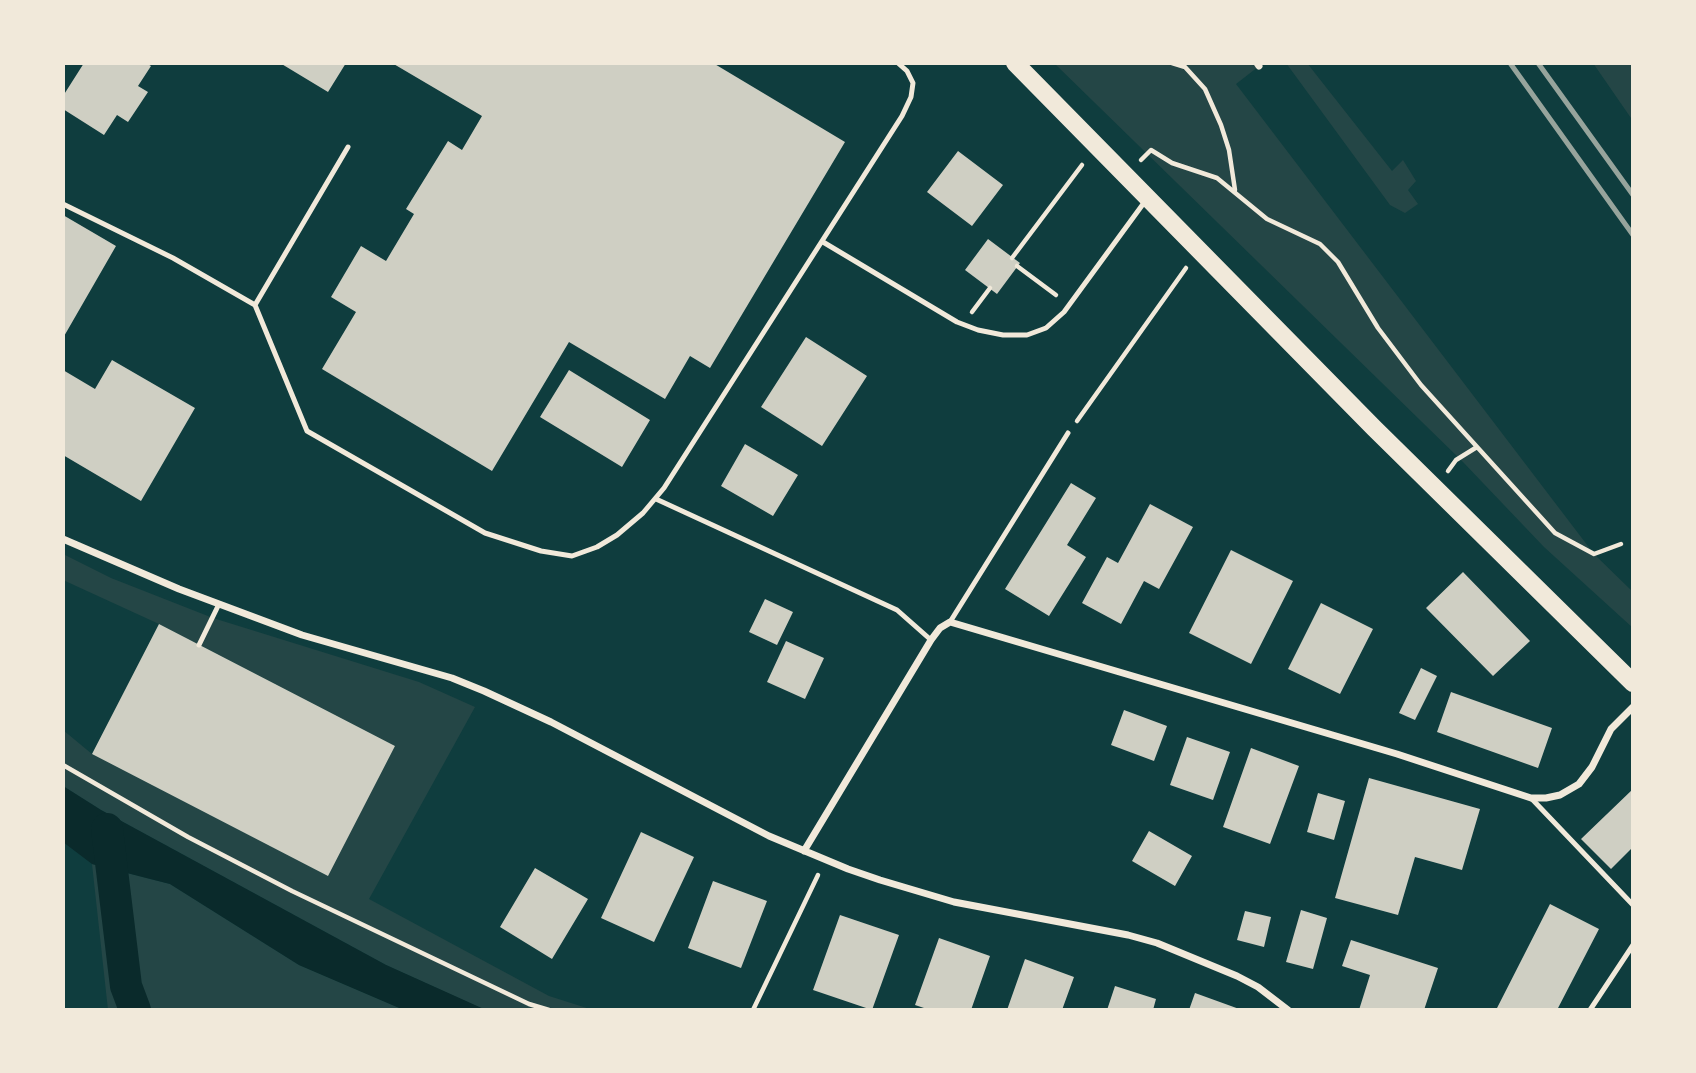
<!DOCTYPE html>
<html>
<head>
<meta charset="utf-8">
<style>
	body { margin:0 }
	#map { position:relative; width:1696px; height:1073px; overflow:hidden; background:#0f3d3e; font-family:Arial,sans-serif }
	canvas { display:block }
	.frame { position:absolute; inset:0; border:65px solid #f1e9da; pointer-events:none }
</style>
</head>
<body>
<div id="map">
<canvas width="1696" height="1073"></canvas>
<div class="frame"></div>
</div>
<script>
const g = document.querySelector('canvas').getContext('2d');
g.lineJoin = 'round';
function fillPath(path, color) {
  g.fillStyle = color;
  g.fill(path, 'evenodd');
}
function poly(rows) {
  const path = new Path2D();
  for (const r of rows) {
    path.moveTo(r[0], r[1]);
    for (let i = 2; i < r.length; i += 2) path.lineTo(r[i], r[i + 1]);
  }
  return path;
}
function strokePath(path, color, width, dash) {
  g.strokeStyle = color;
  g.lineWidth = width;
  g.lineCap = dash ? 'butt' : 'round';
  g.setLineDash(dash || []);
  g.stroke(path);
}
fillPath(poly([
	[1054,63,1263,63,1236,84,1594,554,1633,592,1633,628,1544,547,1463,462],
	[1286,63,1307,63,1392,171,1403,160,1416,181,1408,190,1418,204,1405,213,1390,205],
	[1593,63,1633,63,1633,121],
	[63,554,111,578,213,618,419,682,475,707,369,899,549,996,593,1010,485,1010,386,965,101,810,63,786,63,730,92,754,327,875,395,746,159,624,63,580],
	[92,864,170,884,299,965,404,1010,108,1010]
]), '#244646');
fillPath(poly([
	[63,786,101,810,386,965,486,1010,404,1010,299,965,170,884,92,864,63,842]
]), '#0a2a2b');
strokePath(poly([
	[107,829,126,986,135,1010]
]), '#0a2a2b', 32);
fillPath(poly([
	[84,63,146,63,151,66,138,86,148,92,128,122,117,115,104,135,63,109,63,96],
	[280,63,346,63,328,92],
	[392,63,713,63,845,142,710,368,690,356,665,399,569,342,492,471,322,369,356,312,331,297,361,246,386,261,414,214,406,209,448,141,462,150,482,116],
	[958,151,1003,185,972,226,927,192],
	[63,215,116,246,63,338],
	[988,239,1020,263,997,294,965,270],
	[806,337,867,376,822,446,761,407],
	[112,360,195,408,141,501,63,455,63,370,95,389],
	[569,370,650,420,622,467,540,417],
	[745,444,798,475,773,516,721,486],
	[1071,483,1096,498,1067,545,1086,557,1049,616,1005,589],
	[1150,504,1193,527,1159,589,1144,581,1121,624,1082,603,1107,557,1118,563],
	[1231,550,1293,581,1251,664,1189,633],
	[1463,572,1530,641,1493,676,1426,608],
	[765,599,793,612,777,645,749,632],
	[1321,603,1373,629,1340,694,1288,669],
	[159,624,395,746,328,876,92,754],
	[786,641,824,658,805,699,767,682],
	[1421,668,1437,676,1415,720,1399,713],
	[1451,692,1552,728,1538,768,1437,732],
	[1124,710,1167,726,1154,761,1111,745],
	[1187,737,1230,752,1213,800,1170,785],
	[1251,748,1299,766,1270,844,1223,827],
	[1369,778,1480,809,1462,870,1415,857,1398,915,1335,898],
	[1633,789,1633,847,1611,869,1581,839],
	[1318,793,1345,801,1334,840,1307,832],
	[1149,831,1192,856,1175,886,1132,861],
	[641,832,694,857,654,942,601,918],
	[535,868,588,899,552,959,500,927],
	[713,881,767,901,741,968,688,948],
	[1550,904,1599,929,1557,1010,1496,1010],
	[1301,910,1327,918,1313,969,1286,962],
	[1245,911,1271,917,1264,947,1237,940],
	[840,915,899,935,872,1010,813,990],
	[939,938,990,956,971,1010,930,1010,915,1005],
	[1351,940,1438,968,1424,1010,1359,1010,1370,975,1342,966],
	[1025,959,1074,977,1062,1010,1007,1010],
	[1115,986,1156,999,1153,1010,1107,1010],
	[1195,993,1242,1010,1189,1010]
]), '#cfcfc3');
strokePath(poly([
	[1172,63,1185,67,1205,89,1221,125,1229,150,1235,190],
	[1141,160,1151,150,1172,163,1217,178,1267,219,1320,244,1338,262,1378,328,1421,385,1555,533,1594,554,1621,544],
	[1012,258,1082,165],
	[1017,266,1056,295],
	[972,312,990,288],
	[1077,421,1186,268],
	[1448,471,1456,460,1477,447],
	[63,765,188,837,292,891,529,1004,549,1010],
	[753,1010,818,875]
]), '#f1e9da', 4.5);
strokePath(poly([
	[63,204,173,258,255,305,307,431,485,533,541,551,572,556,597,547,617,535,643,513,664,488,902,116,911,97,913,83,907,71,898,63],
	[823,242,957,322,978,330,1003,335,1027,335,1046,328,1064,312,1146,200],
	[255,305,348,147],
	[656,499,897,610,931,640],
	[950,622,1068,433],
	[199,645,219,604],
	[1531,798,1633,905],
	[1590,1010,1633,945]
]), '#f1e9da', 5);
strokePath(poly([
	[1257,63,1259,66],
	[63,539,179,589,302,635,452,678,484,691,551,722,769,836,848,869,880,880,954,902,1128,935,1157,943,1237,976,1258,987,1288,1010],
	[804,851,931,640,940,628,950,622,1397,754,1531,798,1546,798,1560,795,1579,784,1592,767,1611,729,1633,707]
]), '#f1e9da', 7);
strokePath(poly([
	[1015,63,1374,428,1633,683]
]), '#f1e9da', 18);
strokePath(poly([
	[1510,63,1633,235],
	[1538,63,1633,195]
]), '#97a49c', 5);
</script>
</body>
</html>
